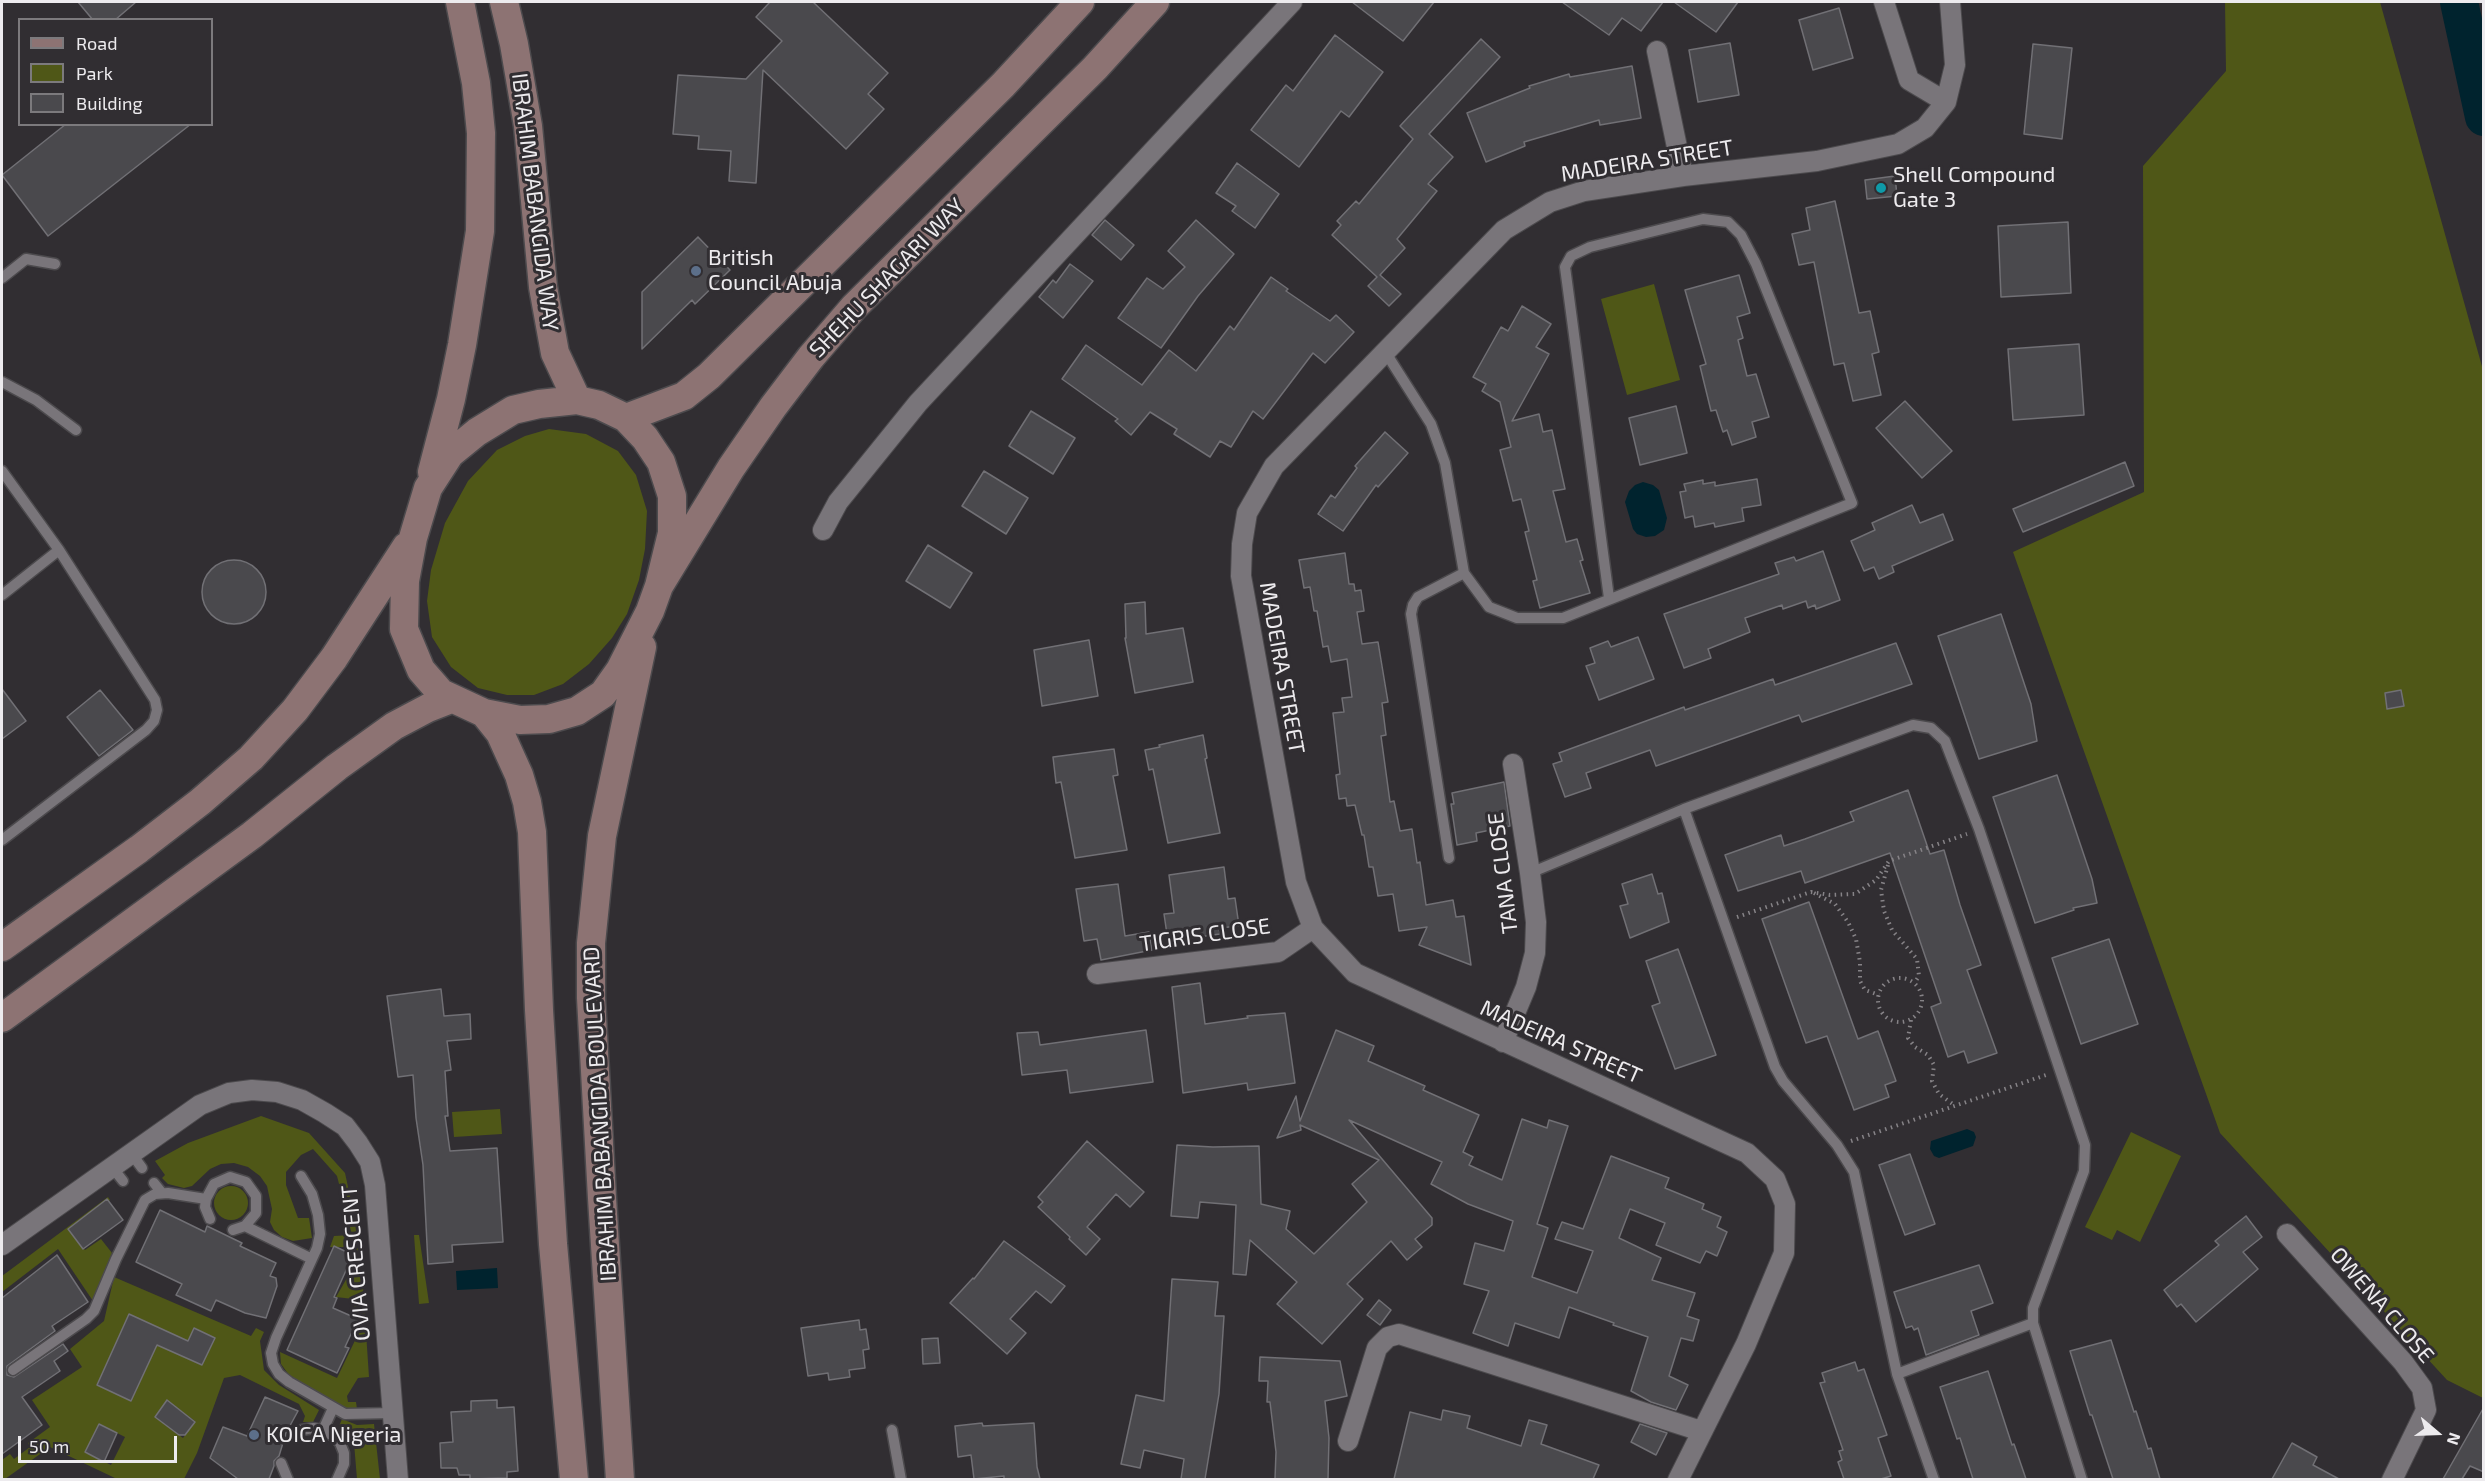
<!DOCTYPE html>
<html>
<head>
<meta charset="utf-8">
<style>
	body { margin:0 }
	#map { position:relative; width:2485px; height:1481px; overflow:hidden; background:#312e32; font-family:"Exo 2",sans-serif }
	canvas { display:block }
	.frame { position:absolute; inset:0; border:3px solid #edebee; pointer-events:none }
	.legend { position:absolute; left:18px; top:18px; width:195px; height:108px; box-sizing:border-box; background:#312e32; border:2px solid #7c7a7d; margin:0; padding:8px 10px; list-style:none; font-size:18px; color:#edebee }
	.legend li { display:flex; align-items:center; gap:12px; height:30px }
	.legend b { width:30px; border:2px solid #7c7a7d }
	.north { position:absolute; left:2407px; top:1403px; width:60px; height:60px; -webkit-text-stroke:4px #312e32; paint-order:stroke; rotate:109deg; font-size:16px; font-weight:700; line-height:24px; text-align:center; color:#edebee }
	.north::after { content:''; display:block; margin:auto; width:21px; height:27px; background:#edebee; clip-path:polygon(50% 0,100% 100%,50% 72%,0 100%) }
	.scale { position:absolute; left:18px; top:1436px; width:159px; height:27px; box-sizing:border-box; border:3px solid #edebee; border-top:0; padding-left:8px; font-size:18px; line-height:21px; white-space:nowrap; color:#edebee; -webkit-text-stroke:4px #312e32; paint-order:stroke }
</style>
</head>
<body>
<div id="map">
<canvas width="2485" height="1481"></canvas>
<div class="frame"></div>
<ul class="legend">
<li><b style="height:8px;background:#8d7373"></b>Road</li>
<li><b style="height:16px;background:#4f5717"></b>Park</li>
<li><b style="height:16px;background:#4a494d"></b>Building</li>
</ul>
<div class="north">N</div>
<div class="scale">50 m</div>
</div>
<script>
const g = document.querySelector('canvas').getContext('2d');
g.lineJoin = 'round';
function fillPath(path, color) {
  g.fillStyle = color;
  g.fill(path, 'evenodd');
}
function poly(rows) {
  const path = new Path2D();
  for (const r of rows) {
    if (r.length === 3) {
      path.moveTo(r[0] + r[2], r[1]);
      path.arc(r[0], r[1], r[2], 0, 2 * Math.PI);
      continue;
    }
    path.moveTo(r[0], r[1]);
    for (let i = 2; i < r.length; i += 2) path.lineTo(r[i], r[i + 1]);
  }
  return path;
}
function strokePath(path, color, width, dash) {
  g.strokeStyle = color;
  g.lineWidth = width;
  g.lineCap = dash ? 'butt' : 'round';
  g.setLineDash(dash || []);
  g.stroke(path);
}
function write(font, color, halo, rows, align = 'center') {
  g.font = font + ' "Exo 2",sans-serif';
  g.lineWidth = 6;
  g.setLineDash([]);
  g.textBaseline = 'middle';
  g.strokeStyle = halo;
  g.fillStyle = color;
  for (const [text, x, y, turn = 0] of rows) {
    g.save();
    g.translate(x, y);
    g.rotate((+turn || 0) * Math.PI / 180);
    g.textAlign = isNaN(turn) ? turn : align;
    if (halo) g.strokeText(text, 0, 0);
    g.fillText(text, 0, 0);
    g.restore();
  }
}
fillPath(poly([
	[2225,2,2380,2,2483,370,2483,1398,2447,1380,2220,1133,2013,552,2144,492,2143,166,2226,71],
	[1654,284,1680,380,1627,395,1601,299],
	[549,429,586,434,618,451,636,475,647,511,645,549,639,580,627,614,612,638,589,664,563,684,534,695,507,695,478,688,451,667,432,637,427,601,431,570,445,523,468,481,497,450,525,436],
	[500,1109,502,1134,454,1137,452,1112],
	[261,1116,309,1133,345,1173,360,1242,369,1377,358,1378,347,1396,348,1402,356,1402,357,1409,346,1409,289,1375,281,1364,280,1352,337,1378,360,1330,360,1320,355,1311,353,1299,336,1297,358,1259,354,1251,344,1247,330,1247,334,1236,352,1235,337,1176,313,1149,301,1155,286,1172,286,1185,298,1218,309,1218,312,1238,293,1241,282,1237,274,1230,270,1222,272,1209,267,1186,260,1176,248,1167,234,1163,221,1164,210,1169,192,1186,184,1188,168,1184,162,1178,165,1175,155,1161,188,1143],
	[2131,1132,2181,1156,2140,1242,2117,1230,2112,1240,2085,1227],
	[231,1203,17],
	[108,1197,110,1200,70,1230,85,1250,101,1239,112,1253,93,1301,58,1249,2,1292,2,1276],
	[414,1235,419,1235,429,1303,419,1304],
	[114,1277,251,1336,256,1328,264,1332,260,1341,264,1370,279,1385,319,1410,313,1422,303,1422,305,1416,299,1404,240,1375,224,1378,197,1453,184,1479,117,1479,50,1447,5,1479,2,1479,2,1460,10,1454,14,1459,30,1447,28,1443,50,1427,32,1400,82,1367,70,1349,104,1321],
	[167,1401,195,1421,183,1438,155,1417],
	[99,1424,125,1437,111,1465,85,1452],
	[342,1419,357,1425,374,1424,380,1479,357,1479,354,1443,338,1429]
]), '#4f5717');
fillPath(poly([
	[1643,482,1653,485,1659,490,1667,518,1664,530,1655,536,1646,537,1637,534,1633,529,1625,502,1629,491,1635,485],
	[1967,1129,1974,1132,1976,1137,1973,1146,1939,1158,1934,1156,1930,1149,1931,1141],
	[497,1268,498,1288,457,1290,456,1271]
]), '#00232e');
strokePath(poly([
	[2459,2,2484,117]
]), '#00232e', 38);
const building = poly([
	[78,2,136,2,115,20,93,20,78,2],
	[770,2,813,2,888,73,868,94,884,109,846,149,763,70,756,183,729,181,731,151,698,149,699,136,673,134,678,75,746,79,782,41,756,17,770,2],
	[1352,2,1434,2,1403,41,1352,2],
	[1562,2,1663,2,1641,31,1622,18,1609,35,1562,2],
	[1674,2,1738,2,1716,32,1674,2],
	[1839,8,1853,58,1813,70,1799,20,1839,8],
	[1335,35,1383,72,1349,117,1341,111,1299,167,1251,130,1286,85,1293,91,1335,35],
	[1481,39,1500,57,1429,134,1453,157,1428,184,1437,191,1397,239,1405,248,1380,275,1401,294,1389,306,1368,286,1377,277,1332,235,1341,225,1337,221,1356,201,1359,204,1413,139,1400,126,1481,39],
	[1730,43,1739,95,1698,102,1689,50,1730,43],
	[2033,44,2072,48,2062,139,2024,134,2033,44],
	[1632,66,1641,118,1600,125,1599,120,1524,142,1525,146,1486,162,1467,113,1530,88,1529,86,1569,74,1570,77,1632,66],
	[66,124,191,124,48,236,2,175,66,124],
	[1237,163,1279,194,1255,228,1232,211,1236,206,1216,193,1237,163],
	[1895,176,1897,196,1867,199,1865,180,1895,176],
	[1835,201,1859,313,1870,311,1879,352,1872,354,1881,395,1853,401,1844,363,1834,365,1814,262,1799,265,1792,234,1810,230,1806,208,1835,201],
	[1105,220,1134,245,1121,260,1092,235,1105,220],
	[1196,220,1234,254,1198,296,1161,348,1118,318,1147,278,1163,289,1185,267,1168,251,1196,220],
	[2068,222,2071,293,2001,297,1998,226,2068,222],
	[698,237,730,270,695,304,692,300,642,349,642,292,698,237],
	[1070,264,1093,281,1063,318,1039,297,1053,280,1056,283,1070,264],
	[1739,275,1750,313,1737,317,1743,338,1738,340,1747,376,1756,374,1769,417,1752,422,1756,437,1732,445,1727,430,1723,432,1716,410,1711,411,1700,366,1706,364,1685,290,1739,275],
	[1271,277,1288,289,1286,291,1330,321,1336,315,1354,332,1325,363,1313,353,1263,419,1253,411,1231,447,1220,441,1210,457,1174,434,1177,429,1150,412,1131,435,1115,421,1118,419,1062,379,1086,345,1142,385,1169,350,1196,371,1230,326,1234,330,1271,277],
	[1522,306,1551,324,1536,347,1549,354,1512,421,1539,414,1543,432,1552,430,1565,489,1553,491,1566,542,1577,539,1583,560,1580,561,1590,593,1540,608,1533,581,1537,580,1525,532,1529,531,1521,499,1513,501,1500,450,1511,447,1500,402,1482,391,1486,384,1473,377,1501,327,1508,331,1522,306],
	[2079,344,2084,415,2013,420,2008,349,2079,344],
	[1905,401,1952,451,1922,478,1876,428,1905,401],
	[1676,406,1687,453,1640,465,1629,418,1676,406],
	[1031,411,1075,438,1053,474,1009,446,1031,411],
	[1385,432,1408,453,1378,487,1376,485,1343,531,1318,514,1331,495,1335,498,1357,468,1355,466,1385,432],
	[2125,462,2134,486,2023,532,2013,509,2125,462],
	[984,471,1028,498,1006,534,962,506,984,471],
	[1757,479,1761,505,1742,508,1744,521,1715,527,1714,523,1695,527,1693,516,1685,518,1680,492,1686,491,1684,484,1703,480,1703,484,1715,482,1715,486,1757,479],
	[1912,505,1920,523,1943,514,1953,540,1892,566,1894,572,1879,579,1874,567,1864,571,1851,541,1875,530,1872,523,1912,505],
	[928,545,972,573,950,608,906,581,928,545],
	[1823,551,1840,600,1816,609,1815,605,1808,608,1806,601,1783,609,1782,605,1745,618,1750,632,1708,649,1711,658,1684,668,1664,614,1779,574,1775,563,1794,557,1796,561,1823,551],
	[1345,553,1349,584,1354,584,1355,591,1361,590,1364,611,1357,612,1362,644,1378,642,1388,702,1382,703,1386,735,1381,736,1390,802,1394,801,1400,831,1412,829,1417,863,1420,862,1426,905,1453,900,1456,917,1464,916,1471,965,1419,945,1427,927,1399,931,1393,894,1378,896,1373,867,1369,867,1364,835,1362,835,1355,805,1347,806,1346,798,1339,799,1336,775,1340,774,1333,713,1344,712,1342,698,1352,697,1347,659,1331,662,1328,646,1323,647,1317,611,1314,611,1310,587,1304,588,1299,560,1345,553],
	[234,592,32],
	[1145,602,1146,634,1183,628,1193,682,1135,693,1125,638,1126,638,1125,604,1145,602],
	[2001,614,2031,704,2037,741,1979,759,1938,636,2001,614],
	[1638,637,1654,679,1599,700,1586,666,1595,663,1590,648,1608,641,1611,647,1638,637],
	[1089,640,1098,696,1042,706,1034,650,1089,640],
	[1896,643,1912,684,1802,722,1799,715,1656,766,1650,750,1586,773,1591,788,1565,797,1553,764,1562,761,1559,753,1684,707,1685,710,1773,679,1775,685,1896,643],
	[2,689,26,721,2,739,2,689],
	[100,690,133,730,99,756,67,717,100,690],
	[2401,690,2404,706,2387,709,2385,693,2401,690],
	[1203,735,1207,758,1205,759,1220,833,1168,843,1153,769,1149,770,1145,750,1160,747,1159,745,1203,735],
	[1114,749,1118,775,1113,776,1127,850,1075,858,1061,782,1056,783,1053,757,1114,749],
	[2057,775,2092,879,2097,903,2073,908,2074,910,2035,923,1993,797,2057,775],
	[1504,782,1510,826,1476,833,1477,841,1457,845,1451,804,1454,804,1452,793,1504,782],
	[1908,790,1930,854,1944,850,1960,905,1981,965,1967,970,1997,1053,1968,1063,1964,1051,1948,1057,1931,1007,1941,1003,1890,853,1805,883,1801,871,1738,891,1725,855,1781,835,1784,846,1805,839,1854,821,1850,812,1908,790],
	[1224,867,1228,899,1235,898,1239,926,1219,928,1220,934,1168,941,1164,914,1174,913,1169,875,1224,867],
	[1652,874,1658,894,1662,893,1669,922,1630,938,1620,906,1628,904,1622,884,1652,874],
	[1118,884,1125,936,1149,932,1152,950,1101,960,1097,939,1084,941,1076,889,1118,884],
	[1809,902,1858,1039,1878,1031,1896,1081,1885,1085,1889,1097,1854,1110,1827,1036,1806,1043,1762,919,1809,902],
	[2109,939,2138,1024,2081,1044,2052,958,2109,939],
	[1678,949,1716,1055,1675,1069,1652,1006,1660,1003,1646,961,1678,949],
	[1200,983,1205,1024,1248,1018,1247,1016,1285,1013,1295,1083,1248,1090,1247,1083,1183,1093,1172,987,1200,983],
	[441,989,444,1016,470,1014,471,1039,447,1041,451,1070,445,1071,448,1116,445,1116,450,1151,497,1148,503,1242,452,1245,453,1262,428,1264,423,1165,416,1118,413,1075,398,1077,387,996,441,989],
	[1146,1030,1153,1082,1070,1093,1067,1070,1022,1075,1017,1033,1038,1032,1040,1045,1146,1030],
	[1336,1030,1374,1046,1368,1061,1425,1086,1423,1090,1479,1115,1463,1152,1473,1157,1469,1165,1502,1180,1522,1119,1547,1128,1549,1120,1568,1126,1537,1224,1548,1228,1532,1277,1577,1293,1593,1251,1555,1239,1562,1222,1583,1229,1611,1156,1669,1178,1665,1188,1704,1204,1702,1209,1721,1217,1717,1227,1727,1232,1717,1256,1706,1251,1700,1263,1656,1245,1665,1223,1630,1209,1619,1238,1661,1258,1652,1280,1695,1293,1687,1316,1699,1320,1693,1341,1681,1338,1669,1376,1688,1385,1676,1410,1651,1402,1631,1391,1648,1337,1613,1325,1614,1323,1569,1307,1559,1338,1515,1323,1508,1346,1473,1333,1489,1291,1464,1284,1475,1243,1504,1251,1513,1221,1468,1204,1431,1184,1442,1162,1349,1120,1432,1218,1432,1225,1415,1239,1422,1247,1407,1260,1391,1241,1347,1284,1363,1299,1322,1344,1277,1304,1297,1282,1250,1240,1246,1275,1233,1274,1236,1205,1200,1202,1198,1218,1171,1216,1177,1145,1213,1147,1259,1146,1261,1204,1290,1211,1286,1229,1314,1254,1367,1202,1352,1184,1379,1160,1300,1125,1301,1130,1277,1138,1296,1096,1300,1121,1336,1030],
	[1087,1141,1144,1192,1130,1207,1116,1194,1087,1227,1100,1239,1086,1255,1069,1239,1070,1237,1038,1207,1043,1202,1038,1197,1087,1141],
	[1910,1154,1935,1224,1905,1235,1879,1165,1910,1154],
	[107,1199,123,1220,83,1249,68,1229,107,1199],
	[160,1210,205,1232,207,1226,242,1243,240,1246,276,1263,270,1276,276,1278,277,1286,266,1318,245,1313,216,1300,211,1311,176,1295,182,1284,136,1262,160,1210],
	[2246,1216,2262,1237,2243,1252,2258,1269,2196,1322,2181,1304,2177,1307,2164,1290,2219,1245,2215,1241,2246,1216],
	[1004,1241,1065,1286,1051,1303,1036,1291,1010,1319,1026,1333,1007,1354,950,1303,973,1278,974,1279,1004,1241],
	[334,1246,353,1255,334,1297,337,1298,333,1308,358,1319,345,1347,349,1348,337,1373,287,1350,334,1246],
	[57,1255,88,1302,52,1326,55,1331,7,1366,7,1375,14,1377,63,1344,68,1351,54,1361,60,1371,22,1397,42,1425,2,1454,2,1298,57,1255],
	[1979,1265,1993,1303,1971,1311,1979,1335,1926,1355,1918,1328,1914,1330,1912,1326,1906,1328,1894,1292,1979,1265],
	[1172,1279,1218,1282,1215,1316,1224,1316,1219,1394,1205,1479,1181,1479,1184,1459,1144,1450,1140,1468,1121,1464,1136,1395,1164,1401,1172,1279],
	[1379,1300,1391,1310,1380,1325,1367,1315,1379,1300],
	[129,1314,188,1341,194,1328,215,1338,202,1365,157,1345,131,1401,97,1385,129,1314],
	[859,1320,860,1330,866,1329,869,1349,863,1350,865,1368,849,1370,850,1377,829,1380,828,1373,808,1376,801,1328,859,1320],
	[938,1338,940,1363,923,1364,922,1339,938,1338],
	[2111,1340,2134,1412,2136,1411,2148,1449,2151,1448,2160,1479,2113,1479,2092,1415,2090,1415,2070,1351,2111,1340],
	[1260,1357,1340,1361,1347,1396,1325,1401,1329,1438,1328,1479,1275,1479,1276,1452,1270,1402,1267,1402,1268,1381,1259,1381,1260,1357],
	[1855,1362,1858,1371,1864,1369,1887,1435,1878,1438,1891,1476,1881,1479,1844,1479,1838,1462,1842,1460,1839,1451,1843,1450,1820,1383,1825,1382,1822,1373,1855,1362],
	[1988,1371,2012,1445,2014,1444,2026,1479,1973,1479,1960,1438,1957,1439,1940,1387,1988,1371],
	[265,1397,298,1411,286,1433,279,1456,274,1461,274,1466,269,1479,238,1479,210,1458,223,1427,247,1436,265,1397],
	[167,1400,195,1422,185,1435,179,1435,155,1417,167,1400],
	[497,1400,497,1408,514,1407,518,1471,507,1472,507,1478,470,1479,470,1475,459,1475,457,1468,441,1468,440,1443,453,1442,451,1412,471,1411,471,1401,497,1400],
	[2484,1407,2484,1472,2470,1466,2462,1479,2443,1479,2484,1407],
	[1443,1410,1470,1416,1467,1428,1521,1446,1529,1420,1547,1425,1541,1444,1599,1465,1593,1479,1394,1479,1410,1412,1441,1420,1443,1410],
	[982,1423,983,1426,1034,1423,1037,1467,1040,1479,1004,1479,1004,1476,974,1479,971,1455,958,1457,955,1426,982,1423],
	[99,1424,117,1433,104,1462,85,1452,99,1424],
	[1640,1424,1667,1433,1656,1455,1631,1442,1640,1424],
	[2292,1443,2317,1457,2313,1465,2339,1479,2272,1479,2292,1443]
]);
fillPath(building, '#4a494d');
strokePath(building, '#717075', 1.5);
const lane = poly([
	[2,278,26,259,55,264],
	[1386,353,1431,424,1445,463,1464,573,1489,607,1517,618,1563,618,1852,503,1756,264,1741,235,1728,222,1703,219,1590,247,1571,256,1565,267,1609,598],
	[2,382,36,400,76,430],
	[2,471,59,550,155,700,157,710,154,721,146,730,2,840],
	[2,595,59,550],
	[1684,809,1775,1067,1783,1081,1837,1145,1854,1172,1897,1374,1934,1480],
	[1449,858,1411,614,1413,605,1418,597,1464,573],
	[1530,873,1684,809,1913,725,1931,728,1945,741,1979,829,2085,1145,2084,1171,2033,1308,2033,1323,2082,1480],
	[131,1153,142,1168],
	[112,1167,123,1181],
	[301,1176,312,1194,318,1215,320,1234,317,1248,276,1338,271,1353,273,1364,279,1374,289,1382,345,1414,393,1413],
	[154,1183,162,1193],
	[210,1219,205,1207,206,1199,214,1184,230,1177,246,1182,256,1196,256,1213,245,1226,233,1230],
	[245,1226,312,1259],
	[13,1370,86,1319,94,1311,116,1259,145,1200,155,1194,168,1193,206,1199],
	[1897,1374,2033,1323],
	[323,1430,333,1408],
	[892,1430,901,1480],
	[293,1436,302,1430,313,1428,323,1430,333,1436,340,1443,344,1453,344,1464,337,1480],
	[281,1463,288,1480]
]);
const street = poly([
	[1884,2,1909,80,1946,102],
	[1657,51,1683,176],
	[823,530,838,502,918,403,1292,2],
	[1097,974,1278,952,1313,928],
	[1503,1042,1526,987,1535,953,1536,922,1530,873,1513,764],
	[2287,1234,2403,1362,2422,1388,2426,1410,2392,1480],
	[2,1245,200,1105,229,1093,252,1090,277,1092,302,1100,325,1113,345,1126,358,1143,370,1162,375,1185,398,1480],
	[1348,1441,1377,1348,1388,1337,1399,1334,1701,1431],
	[1678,1480,1746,1344,1784,1253,1785,1204,1775,1179,1747,1153,1355,973,1313,928,1296,882,1241,576,1242,544,1247,513,1274,466,1504,230,1550,202,1584,191,1683,176,1817,161,1898,144,1925,128,1946,102,1955,65,1950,2]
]);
const secondary = poly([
	[504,2,514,44,528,126,543,287,555,353,577,400],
	[626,418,684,396,709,376,1003,85,1080,2],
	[432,472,451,399,462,345,480,231,481,133,476,83,460,2],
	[659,586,672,533,672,496,661,462,645,438,626,418,599,405,577,400,539,404,513,410,477,432,450,454,428,488,413,538,405,581,404,629,421,670,441,693,484,713,520,720,549,719,577,711,603,694,620,670,650,611,659,586,731,468,773,407,811,357,854,307,1095,68,1155,2],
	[484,713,500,733,519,775,527,802,532,832,539,1010,553,1244,574,1480],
	[2,947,139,849,200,802,251,758,295,710,334,658,406,547],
	[2,1018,252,835,337,767,394,726,428,708,451,699],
	[620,1480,602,1198,591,998,591,943,602,836,642,647]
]);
strokePath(lane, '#4c4a4d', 13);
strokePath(street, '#4c4a4d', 22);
strokePath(secondary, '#4c4a4d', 31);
strokePath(poly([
	[1888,865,1881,890,1884,911,1892,930,1917,959,1919,976,1915,982],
	[1814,893,1835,904,1848,922,1856,939,1860,962,1860,981,1865,990,1879,995],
	[1737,917,1811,892,1830,895,1855,894,1876,880,1889,861,1967,834],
	[1900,1000,22],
	[1911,1020,1908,1038,1915,1047,1928,1055,1934,1065,1932,1081,1939,1094,1954,1105],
	[1851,1141,2046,1075]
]), '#868387', 4, [1.5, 4.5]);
strokePath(lane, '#79757a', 10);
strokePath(street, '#79757a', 20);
strokePath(secondary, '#8d7373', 28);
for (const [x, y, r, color] of [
	[1881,188,6,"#0f9aa8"],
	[696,271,6,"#5c6f8a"],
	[254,1435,6,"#5c6f8a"]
]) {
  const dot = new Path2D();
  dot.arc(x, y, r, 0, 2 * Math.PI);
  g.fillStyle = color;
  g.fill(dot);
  strokePath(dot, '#312e32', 2);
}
write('22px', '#edebee', '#312e32', [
	["MADEIRA STREET",1647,161,-9],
	["IBRAHIM BABANGIDA WAY",535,202,83],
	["SHEHU SHAGARI WAY",887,278,-46],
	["MADEIRA STREET",1282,668,80],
	["TANA CLOSE",1503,873,-97],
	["TIGRIS CLOSE",1205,935,-8],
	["MADEIRA STREET",1561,1042,24],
	["IBRAHIM BABANGIDA BOULEVARD",600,1114,-93],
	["OVIA CRESCENT",356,1263,-95],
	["OWENA CLOSE",2382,1305,49]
]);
write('22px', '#edebee', '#312e32', [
	["Shell Compound",1893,175],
	["Gate 3",1893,200],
	["British",708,258],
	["Council Abuja",708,283],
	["KOICA Nigeria",266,1435]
], 'left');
</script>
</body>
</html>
